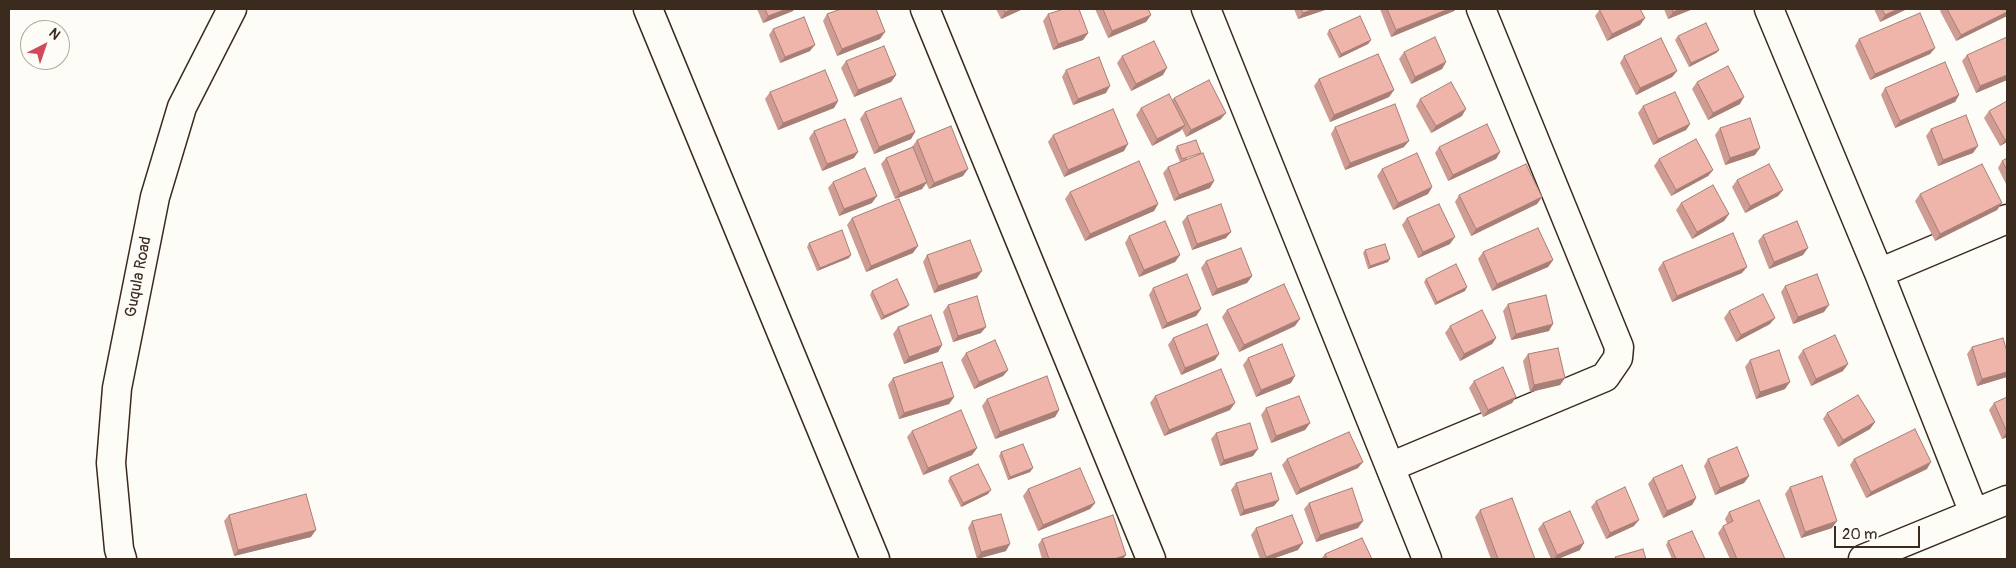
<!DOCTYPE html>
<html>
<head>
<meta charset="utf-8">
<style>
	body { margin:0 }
	#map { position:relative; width:2016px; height:568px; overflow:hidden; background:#fdfcf7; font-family:Pangolin,sans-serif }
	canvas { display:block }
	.frame { position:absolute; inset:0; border:10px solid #3b2a1e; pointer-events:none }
	.north { position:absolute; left:20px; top:20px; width:50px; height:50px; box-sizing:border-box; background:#fdfcf7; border:1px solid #afa8a0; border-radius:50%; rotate:41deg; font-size:14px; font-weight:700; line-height:20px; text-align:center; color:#3b2a1e }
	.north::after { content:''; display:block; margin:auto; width:18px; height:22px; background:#d1495b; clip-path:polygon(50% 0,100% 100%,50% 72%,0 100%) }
	.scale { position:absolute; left:1834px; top:526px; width:86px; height:22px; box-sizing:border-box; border:2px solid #3b2a1e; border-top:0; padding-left:6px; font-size:15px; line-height:18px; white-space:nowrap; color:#3b2a1e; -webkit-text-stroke:4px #fdfcf7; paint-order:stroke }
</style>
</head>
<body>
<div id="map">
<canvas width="2016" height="568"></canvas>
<div class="frame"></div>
<div class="north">N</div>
<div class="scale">20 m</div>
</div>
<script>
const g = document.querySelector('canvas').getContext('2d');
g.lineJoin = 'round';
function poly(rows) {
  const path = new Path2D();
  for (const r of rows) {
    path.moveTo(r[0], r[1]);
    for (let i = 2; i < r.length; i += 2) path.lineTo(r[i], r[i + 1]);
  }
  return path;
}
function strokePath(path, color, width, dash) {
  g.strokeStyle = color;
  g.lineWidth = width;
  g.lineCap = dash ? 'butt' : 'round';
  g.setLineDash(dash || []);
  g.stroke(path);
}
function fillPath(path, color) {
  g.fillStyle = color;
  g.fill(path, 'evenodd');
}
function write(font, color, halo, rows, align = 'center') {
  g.font = font + ' Pangolin,sans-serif';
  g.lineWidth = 4;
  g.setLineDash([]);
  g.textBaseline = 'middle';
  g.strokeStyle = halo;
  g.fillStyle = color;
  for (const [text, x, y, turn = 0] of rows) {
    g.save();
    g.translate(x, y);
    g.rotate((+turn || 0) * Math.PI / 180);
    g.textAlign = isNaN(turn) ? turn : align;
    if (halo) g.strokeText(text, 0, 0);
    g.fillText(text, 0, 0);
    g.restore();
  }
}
const street = poly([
	[648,9,875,559],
	[925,9,1151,559],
	[1206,9,1427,559],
	[1769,9,1879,273,1974,513],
	[1879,273,2007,219],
	[1390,467,1605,377,1618,358,1619,347,1481,9],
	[122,559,119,549,111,463,117,388,155,197,182,107,232,9],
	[1863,559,2007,500]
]);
strokePath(street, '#3b2a1e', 31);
strokePath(street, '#fdfcf7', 28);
fillPath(poly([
	[757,9,794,9,793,11,763,23],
	[996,9,1023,9,1001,19],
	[1095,9,1148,9,1151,15,1146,22,1108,38],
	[1294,9,1328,9,1298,19],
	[1380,9,1456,9,1454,11,1391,37],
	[1600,9,1645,18,1640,25,1607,41,1595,16],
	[1664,9,1693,9,1668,19],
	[1874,9,1907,9,1880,22],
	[1942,9,2007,9,2007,16,1956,41,1940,11],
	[827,14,880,39,837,56,823,21],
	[1048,14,1088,33,1083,40,1053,50,1043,21],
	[773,29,810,51,780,63,769,35],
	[1329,30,1371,40,1368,44,1339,58,1327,34],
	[1678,36,1719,50,1716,53,1689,67,1675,40],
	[1859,39,1935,48,1930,54,1870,80,1855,46],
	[1404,52,1446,62,1442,69,1411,84,1399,59],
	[1967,55,2007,80,1976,93,1962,61],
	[1122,56,1163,75,1131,91,1117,63],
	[1624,56,1677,71,1672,77,1636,95,1620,63],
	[846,61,896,75,891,82,854,97,841,68],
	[1066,70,1106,93,1073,105,1062,77],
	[1319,79,1394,90,1389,97,1330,122,1314,86],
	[1697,82,1740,104,1708,120,1692,89],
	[1885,88,1959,95,1955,102,1895,128,1881,95],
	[770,92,838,101,834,108,778,130,765,99],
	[1174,98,1221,119,1186,137,1182,129,1180,131,1152,146,1136,115,1141,108,1172,100],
	[1420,99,1462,116,1431,133,1416,106],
	[1643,106,1690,124,1686,130,1653,145,1638,113],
	[1989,111,2007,142,2000,146,1984,118],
	[865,112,915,132,911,139,874,154,860,119],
	[1335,127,1404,147,1345,170,1331,134],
	[1720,128,1755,155,1725,165,1715,135],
	[1931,129,1973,153,1938,166,1926,136],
	[814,131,854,158,822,171,809,138],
	[1053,135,1124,151,1064,177,1048,142],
	[917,140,963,176,929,189,926,183,922,189,895,199,881,164,886,158,912,147],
	[1177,146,1210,188,1174,201,1163,173,1168,167,1180,162,1175,150],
	[1439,147,1500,152,1496,159,1448,181,1435,153],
	[2007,158,2007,186,1998,168,2002,161],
	[1659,159,1713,170,1708,176,1671,196,1654,166],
	[1382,169,1432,187,1428,194,1393,210,1377,176],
	[1737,180,1783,190,1778,196,1745,213,1732,187],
	[833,182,872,203,839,216,828,188],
	[1070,192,1158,204,1154,211,1085,241,1065,199],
	[1920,194,2002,203,1997,210,1935,241,1915,201],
	[1459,195,1542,197,1537,204,1471,236,1455,202],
	[1681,203,1729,214,1724,221,1692,239,1676,210],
	[1187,216,1226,238,1192,250,1182,222],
	[852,218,913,253,866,272,847,225],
	[1407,218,1450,244,1418,258,1402,225],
	[1763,235,1803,255,1769,269,1758,241],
	[1129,236,1180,255,1175,262,1139,277,1125,243],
	[809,243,849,258,817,271,807,247],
	[1365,250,1388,262,1368,269,1363,253],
	[1483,252,1553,260,1548,267,1492,291,1478,259],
	[927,255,977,278,934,293,923,262],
	[1206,261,1252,276,1247,283,1212,296,1201,268],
	[1663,262,1742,273,1672,302,1658,269],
	[1426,279,1465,291,1435,305,1424,282],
	[1785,286,1824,312,1793,324,1781,292],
	[1153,288,1201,309,1196,316,1162,329,1149,295],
	[872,291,909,305,906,308,881,320,870,295],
	[1508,304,1549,331,1511,340,1503,311],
	[948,305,981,333,953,342,943,312],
	[1227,310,1295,326,1239,352,1222,317],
	[1729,311,1770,324,1736,342,1724,318],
	[1450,326,1496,338,1492,344,1460,361,1445,333],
	[898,327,942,345,938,352,904,364,893,334],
	[1173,338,1215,360,1181,375,1168,345],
	[1972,347,2007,352,2007,377,1977,386,1967,354],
	[1803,350,1843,371,1811,386,1798,357],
	[966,353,1008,370,1003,376,974,389,961,360],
	[1528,354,1565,378,1560,385,1530,392,1523,361],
	[1248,358,1291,383,1256,397,1243,365],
	[1750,360,1785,389,1756,399,1745,367],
	[893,378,954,397,949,404,899,419,888,385],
	[1474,381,1516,397,1512,403,1483,417,1469,388],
	[1155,396,1230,410,1164,436,1150,403],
	[2007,397,2007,437,2002,439,1989,410,1994,403],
	[987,399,1059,410,1055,417,995,439,982,406],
	[1266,408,1310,423,1305,430,1271,443,1261,415],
	[1827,413,1875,422,1870,429,1838,447,1823,419],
	[912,431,977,448,972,455,923,475,907,437],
	[1216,433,1253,456,1220,466,1211,439],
	[1001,452,1030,472,1008,480,999,456],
	[1287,459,1358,468,1296,495,1282,465],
	[1708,459,1749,476,1744,483,1715,495,1704,466],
	[1854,459,1927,469,1866,498,1850,465],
	[950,477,988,494,961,507,948,481],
	[1653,478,1696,498,1692,505,1663,518,1648,484],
	[1236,483,1274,506,1240,516,1231,490],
	[1790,487,1832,528,1801,538,1785,494],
	[1028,489,1095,503,1090,509,1038,531,1023,496],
	[1596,501,1634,526,1606,539,1591,507],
	[1309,503,1358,528,1316,542,1304,509],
	[1480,510,1535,559,1491,559,1475,517],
	[1729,512,1785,559,1730,559,1718,533,1723,526,1727,524,1725,519],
	[229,515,311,537,234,556,224,521],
	[972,521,1006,551,977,559,968,528],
	[1543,523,1580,550,1558,559,1551,559,1538,529],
	[1256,528,1298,550,1272,559,1260,559,1251,535],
	[1042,539,1123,559,1042,559,1038,545],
	[1668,541,1705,559,1672,559,1666,545],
	[1325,554,1372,559,1321,559]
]), '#ce9c92');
fillPath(poly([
	[787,9,794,9,793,11,763,23,768,16],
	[1013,9,1023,9,1001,19,1005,12],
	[1314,9,1328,9,1298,19,1303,13],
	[1449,9,1456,9,1454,11,1391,37,1396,30],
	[1681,9,1693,9,1668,19,1673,12],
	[1898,9,1907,9,1880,22,1885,15],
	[2007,12,2007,16,1956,41,1961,35],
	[1151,15,1146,22,1108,38,1112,31],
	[1645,18,1640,25,1607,41,1612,34],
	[885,32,880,39,837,56,842,49],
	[1088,33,1083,40,1053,50,1058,44],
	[1371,40,1368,44,1339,58,1341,54],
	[815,45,810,51,780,63,785,57],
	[1935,48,1930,54,1870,80,1875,74],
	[1719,50,1716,53,1689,67,1691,63],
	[1446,62,1442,69,1411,84,1415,77],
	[1167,68,1163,75,1131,91,1136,84],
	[1677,71,1672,77,1636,95,1640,88],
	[896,75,891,82,854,97,858,90],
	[2007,75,2007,80,1976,93,1980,86],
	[1110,86,1106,93,1073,105,1078,99],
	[1394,90,1389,97,1330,122,1334,115],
	[1959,95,1955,102,1895,128,1900,121],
	[1744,97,1740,104,1708,120,1713,113],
	[838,101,834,108,778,130,783,123],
	[1466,109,1462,116,1431,133,1436,126],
	[1226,113,1221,119,1186,137,1191,130],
	[1690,124,1686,130,1653,145,1658,139],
	[1185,125,1180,131,1152,146,1157,139],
	[915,132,911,139,874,154,879,147],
	[2007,138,2007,142,2000,146,2005,140],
	[1409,141,1404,147,1345,170,1350,163],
	[1128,144,1124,151,1064,177,1068,170],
	[1978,146,1973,153,1938,166,1943,160],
	[1760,148,1755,155,1725,165,1730,158],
	[858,152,854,158,822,171,827,164],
	[1500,152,1496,159,1448,181,1453,175],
	[968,169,963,176,929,189,934,183],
	[1713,170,1708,176,1671,196,1676,190],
	[1214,181,1210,188,1174,201,1179,195],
	[927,182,922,189,895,199,900,193],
	[1432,187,1428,194,1393,210,1398,203],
	[1783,190,1778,196,1745,213,1750,206],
	[877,196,872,203,839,216,844,209],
	[1542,197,1537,204,1471,236,1476,229],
	[2002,203,1997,210,1935,241,1940,234],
	[1158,204,1154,211,1085,241,1090,234],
	[1729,214,1724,221,1692,239,1697,232],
	[1231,232,1226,238,1192,250,1197,244],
	[1455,237,1450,244,1418,258,1423,252],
	[918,246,913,253,866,272,871,266],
	[1808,248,1803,255,1769,269,1774,262],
	[851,255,849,258,817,271,820,268],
	[1180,255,1175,262,1139,277,1144,270],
	[1390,259,1388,262,1368,269,1370,266],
	[1553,260,1548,267,1492,291,1497,284],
	[1747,267,1742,273,1672,302,1677,296],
	[982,271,977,278,934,293,938,286],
	[1252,276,1247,283,1212,296,1217,289],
	[1467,287,1465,291,1435,305,1437,302],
	[909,305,906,308,881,320,884,316],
	[1829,305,1824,312,1793,324,1798,317],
	[1201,309,1196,316,1162,329,1167,323],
	[1775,318,1770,324,1736,342,1741,335],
	[1300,319,1295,326,1239,352,1244,345],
	[1553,324,1549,331,1511,340,1516,334],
	[986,327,981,333,953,342,958,336],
	[1496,338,1492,344,1460,361,1464,354],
	[942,345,938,352,904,364,909,357],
	[1219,354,1215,360,1181,375,1185,368],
	[1848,364,1843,371,1811,386,1816,379],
	[1008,370,1003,376,974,389,979,382],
	[2007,372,2007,377,1977,386,1982,379],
	[1295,376,1291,383,1256,397,1261,390],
	[1565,378,1560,385,1530,392,1534,385],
	[1790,382,1785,389,1756,399,1760,392],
	[954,397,949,404,899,419,904,413],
	[1516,397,1512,403,1483,417,1488,410],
	[1235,403,1230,410,1164,436,1169,430],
	[1059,410,1055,417,995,439,1000,432],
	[1875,422,1870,429,1838,447,1843,440],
	[1310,423,1305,430,1271,443,1276,436],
	[2007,432,2007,437,2002,439],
	[977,448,972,455,923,475,928,468],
	[1258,449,1253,456,1220,466,1224,460],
	[1363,462,1358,468,1296,495,1300,489],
	[1931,462,1927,469,1866,498,1871,492],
	[1033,468,1030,472,1008,480,1010,477],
	[1749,476,1744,483,1715,495,1720,488],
	[991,490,988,494,961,507,963,503],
	[1696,498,1692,505,1663,518,1667,511],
	[1279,500,1274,506,1240,516,1244,510],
	[1095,503,1090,509,1038,531,1043,525],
	[1639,520,1634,526,1606,539,1610,533],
	[1363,521,1358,528,1316,542,1320,535],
	[1837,521,1832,528,1801,538,1805,532],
	[316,530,311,537,234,556,238,550],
	[1303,543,1298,550,1272,559,1264,559,1266,557],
	[1584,543,1580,550,1558,559,1554,559,1557,555],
	[1010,544,1006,551,977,559,981,552],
	[1126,555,1123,559,1114,559]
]), '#a77f77');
const building = poly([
	[765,9,787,9,768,16,765,9],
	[841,9,876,9,885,32,842,49,827,14,841,9],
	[1004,9,1013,9,1005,12,1004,9],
	[1064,9,1079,9,1088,33,1058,44,1048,14,1064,9],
	[1103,9,1148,9,1151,15,1112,31,1103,9],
	[1301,9,1314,9,1303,13,1301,9],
	[1387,9,1449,9,1396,30,1387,9],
	[1599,9,1640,9,1645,18,1612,34,1599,9],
	[1672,9,1681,9,1673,12,1672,9],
	[1882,9,1898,9,1885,15,1882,9],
	[1947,9,2007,9,2007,12,1961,35,1947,9],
	[1920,13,1935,48,1875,74,1859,39,1920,13],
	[1360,16,1371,40,1341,54,1329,30,1360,16],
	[804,17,815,45,785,57,773,29,804,17],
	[1706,23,1719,50,1691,63,1678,36,1706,23],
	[1435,37,1446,62,1415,77,1404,52,1435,37],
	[2007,37,2007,75,1980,86,1967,55,2007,37],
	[1661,38,1677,71,1640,88,1624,56,1661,38],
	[1154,41,1167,68,1136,84,1122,56,1154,41],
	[884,46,896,75,858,90,846,61,884,46],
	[1378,54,1394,90,1334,115,1319,79,1378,54],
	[1099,57,1110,86,1078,99,1066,70,1099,57],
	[1945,62,1959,95,1900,121,1885,88,1945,62],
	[1728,66,1744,97,1713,113,1697,82,1728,66],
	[825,70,838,101,783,123,770,92,825,70],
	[1209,80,1226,113,1191,130,1174,98,1209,80],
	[1451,82,1466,109,1436,126,1420,99,1451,82],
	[1675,92,1690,124,1658,139,1643,106,1675,92],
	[1169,94,1185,125,1157,139,1141,108,1169,94],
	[901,98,915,132,879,147,865,112,901,98],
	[2007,101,2007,138,2005,140,1989,111,2007,101],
	[1395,104,1409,141,1350,163,1335,127,1395,104],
	[1113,109,1128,144,1068,170,1053,135,1113,109],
	[1966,115,1978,146,1943,160,1931,129,1966,115],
	[1750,118,1760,148,1730,158,1720,128,1750,118],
	[845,119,858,152,827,164,814,131,845,119],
	[1487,124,1500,152,1453,175,1439,147,1487,124],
	[951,126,968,169,934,183,917,140,951,126],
	[1696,139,1713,170,1676,190,1659,159,1696,139],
	[1196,140,1201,153,1182,159,1177,146,1196,140],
	[913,147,927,182,900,193,886,158,913,147],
	[1203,153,1214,181,1179,195,1168,167,1203,153],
	[1417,153,1432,187,1398,203,1382,169,1417,153],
	[2007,158,2007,170,2002,161,2007,158],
	[1139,161,1158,204,1090,234,1070,192,1139,161],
	[1526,164,1542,197,1476,229,1459,195,1526,164],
	[1769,164,1783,190,1750,206,1737,180,1769,164],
	[1982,164,2002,203,1940,234,1920,194,1982,164],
	[865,168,877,196,844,209,833,182,865,168],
	[1713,185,1729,214,1697,232,1681,203,1713,185],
	[899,199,918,246,871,266,852,218,899,199],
	[1221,204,1231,232,1197,244,1187,216,1221,204],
	[1439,204,1455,237,1423,252,1407,218,1439,204],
	[1165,221,1180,255,1144,270,1129,236,1165,221],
	[1797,221,1808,248,1774,262,1763,235,1797,221],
	[1538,228,1553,260,1497,284,1483,252,1538,228],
	[842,230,851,255,820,268,809,243,842,230],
	[1733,233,1747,267,1677,296,1663,262,1733,233],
	[970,240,982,271,938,286,927,255,970,240],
	[1385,244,1390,259,1370,266,1365,250,1385,244],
	[1241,248,1252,276,1217,289,1206,261,1241,248],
	[1456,264,1467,287,1437,302,1426,279,1456,264],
	[1187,274,1201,309,1167,323,1153,288,1187,274],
	[1817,274,1829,305,1798,317,1785,286,1817,274],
	[897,279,909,305,884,316,872,291,897,279],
	[1284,284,1300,319,1244,345,1227,310,1284,284],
	[1763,294,1775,318,1741,335,1729,311,1763,294],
	[1546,295,1553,324,1516,334,1508,304,1546,295],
	[977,296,986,327,958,336,948,305,977,296],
	[1482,310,1496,338,1464,354,1450,326,1482,310],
	[931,315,942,345,909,357,898,327,931,315],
	[1207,324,1219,354,1185,368,1173,338,1207,324],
	[1835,335,1848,364,1816,379,1803,350,1835,335],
	[2003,338,2007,352,2007,372,1982,379,1972,347,2003,338],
	[995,340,1008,370,979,382,966,353,995,340],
	[1282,344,1295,376,1261,390,1248,358,1282,344],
	[1558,348,1565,378,1534,385,1528,354,1558,348],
	[1779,350,1790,382,1760,392,1750,360,1779,350],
	[942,362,954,397,904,413,893,378,942,362],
	[1503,367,1516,397,1488,410,1474,381,1503,367],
	[1221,369,1235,403,1169,430,1155,396,1221,369],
	[1047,376,1059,410,1000,432,987,399,1047,376],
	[1858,395,1875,422,1843,440,1827,413,1858,395],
	[1299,396,1310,423,1276,436,1266,408,1299,396],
	[2007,397,2007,432,1994,403,2007,397],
	[961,410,977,448,928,468,912,431,961,410],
	[1250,423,1258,449,1224,460,1216,433,1250,423],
	[1915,429,1931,462,1871,492,1854,459,1915,429],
	[1349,432,1363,462,1300,489,1287,459,1349,432],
	[1023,444,1033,468,1010,477,1001,452,1023,444],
	[1737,447,1749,476,1720,488,1708,459,1737,447],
	[978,464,991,490,963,503,950,477,978,464],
	[1682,465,1696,498,1667,511,1653,478,1682,465],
	[1080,468,1095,503,1043,525,1028,489,1080,468],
	[1271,473,1279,500,1244,510,1236,483,1271,473],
	[1822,476,1837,521,1805,532,1790,487,1822,476],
	[1625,487,1639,520,1610,533,1596,501,1625,487],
	[1352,488,1363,521,1320,535,1309,503,1352,488],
	[306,494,316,530,238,550,229,515,306,494],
	[1512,498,1535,559,1498,559,1480,510,1512,498],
	[1759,500,1785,559,1737,559,1723,526,1733,521,1729,512,1759,500],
	[1570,511,1584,543,1557,555,1543,523,1570,511],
	[1001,514,1010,544,981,552,972,521,1001,514],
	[1113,515,1126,555,1114,559,1049,559,1042,539,1113,515],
	[1292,515,1303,543,1266,557,1256,528,1292,515],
	[1692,531,1705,559,1676,559,1668,541,1692,531],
	[1362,538,1372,559,1327,559,1325,554,1362,538],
	[1643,549,1646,559,1616,559,1615,557,1643,549]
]);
fillPath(building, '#efb5aa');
strokePath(building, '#a77f77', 1);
write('16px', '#3b2a1e', '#fdfcf7', [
	["Guqula Road",139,277,-79]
]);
</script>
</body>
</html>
